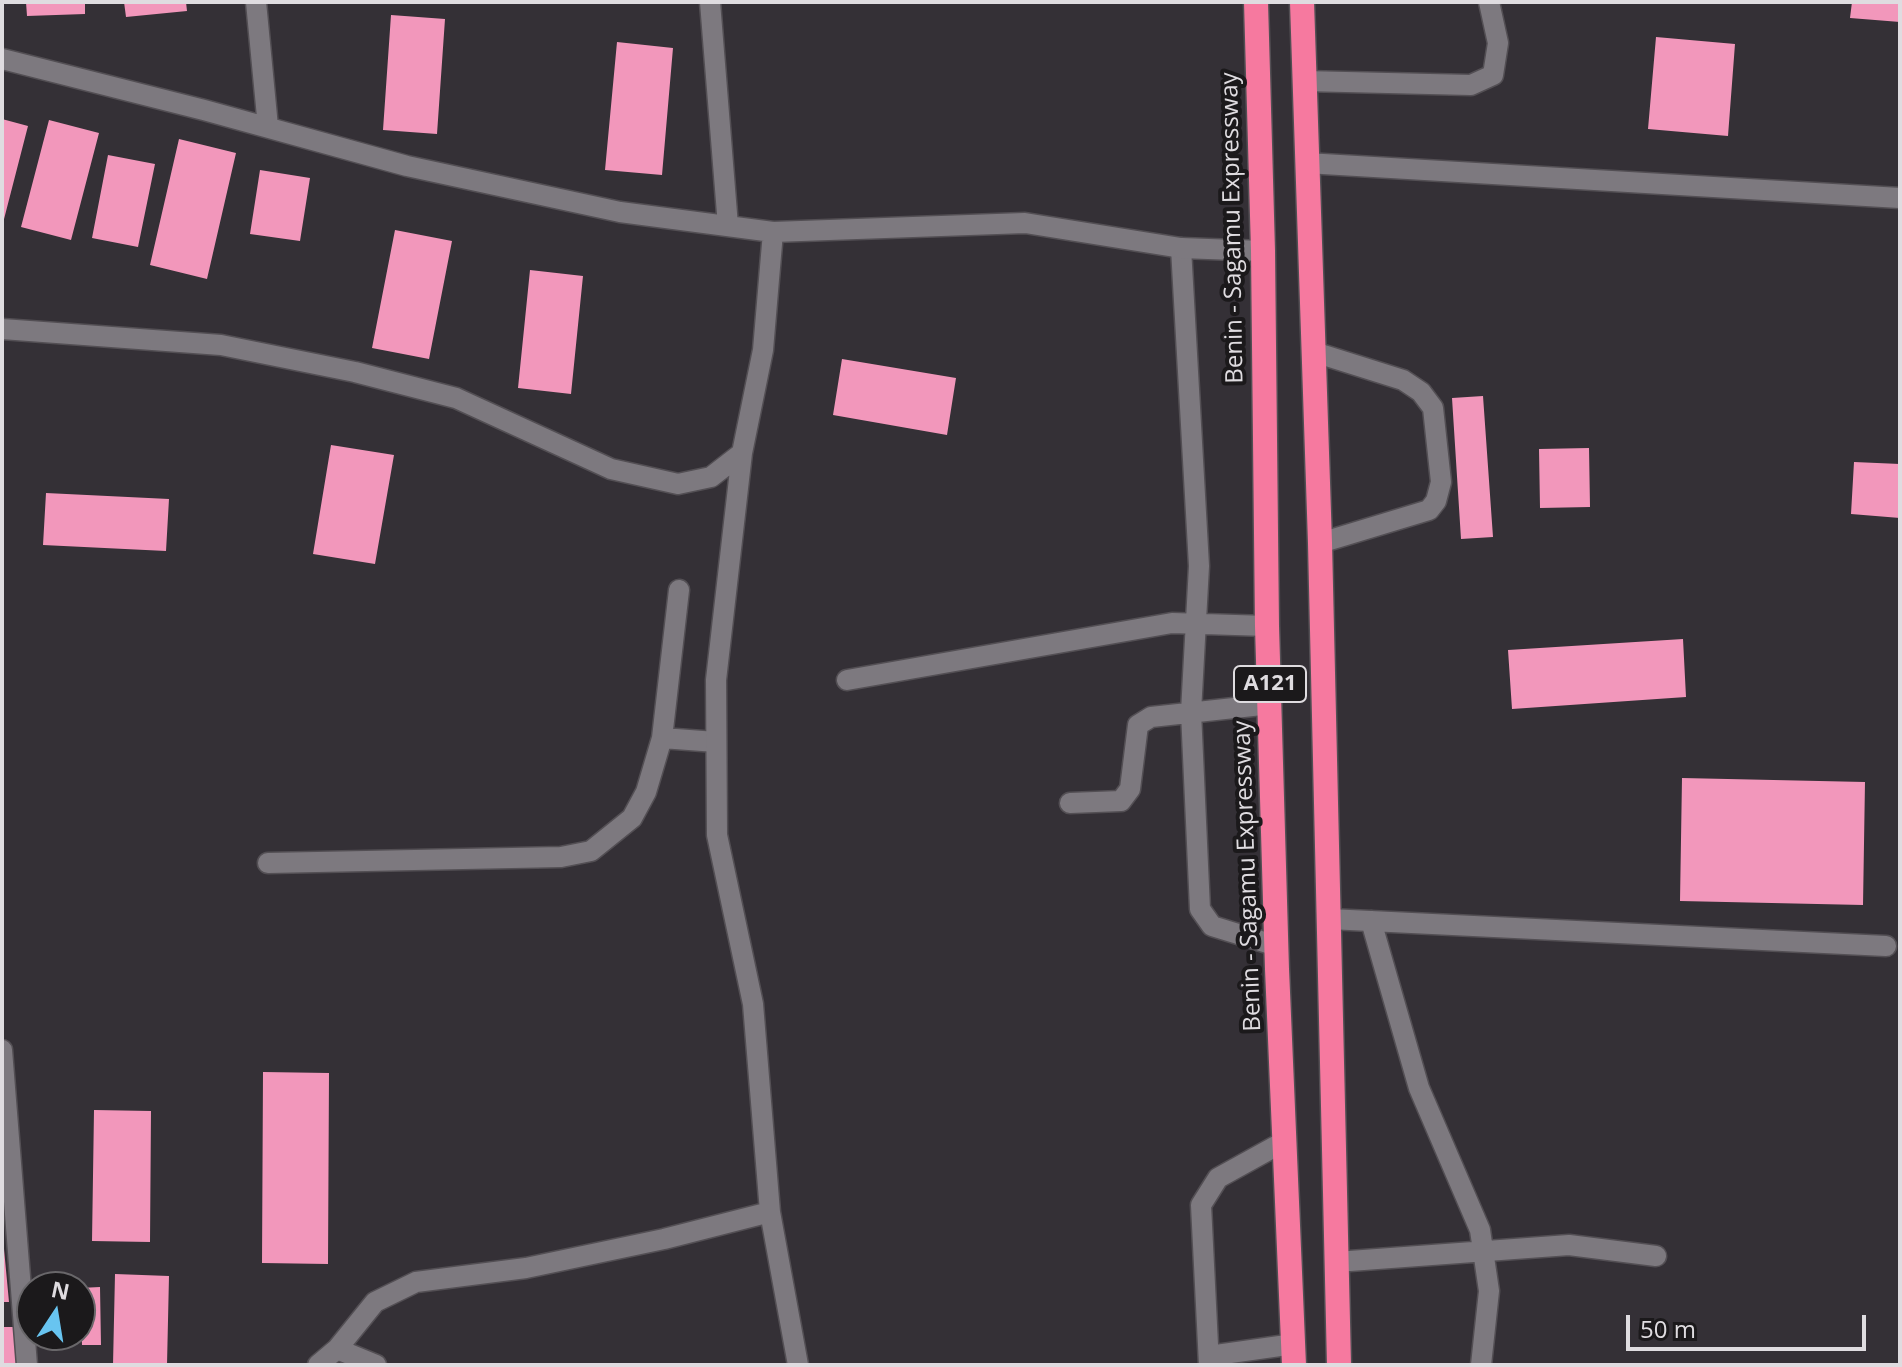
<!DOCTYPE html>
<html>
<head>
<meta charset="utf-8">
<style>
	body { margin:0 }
	#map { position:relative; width:1902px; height:1367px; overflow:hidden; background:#343036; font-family:"Open Sans",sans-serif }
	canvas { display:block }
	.frame { position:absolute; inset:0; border:4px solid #dfdce0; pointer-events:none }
	.north { position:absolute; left:16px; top:1271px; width:80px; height:80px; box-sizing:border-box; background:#1b191b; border:2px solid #69676a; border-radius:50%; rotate:12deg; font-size:22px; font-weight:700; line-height:32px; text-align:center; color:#dfdce0 }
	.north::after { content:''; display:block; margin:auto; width:28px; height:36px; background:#68c4f0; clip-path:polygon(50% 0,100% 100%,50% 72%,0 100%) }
	.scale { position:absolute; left:1626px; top:1315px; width:240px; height:36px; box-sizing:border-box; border:4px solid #dfdce0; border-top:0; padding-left:10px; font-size:24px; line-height:28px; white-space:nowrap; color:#dfdce0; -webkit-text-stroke:6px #1b191b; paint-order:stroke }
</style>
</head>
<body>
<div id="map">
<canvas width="1902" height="1367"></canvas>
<div class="frame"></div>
<div class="north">N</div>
<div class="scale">50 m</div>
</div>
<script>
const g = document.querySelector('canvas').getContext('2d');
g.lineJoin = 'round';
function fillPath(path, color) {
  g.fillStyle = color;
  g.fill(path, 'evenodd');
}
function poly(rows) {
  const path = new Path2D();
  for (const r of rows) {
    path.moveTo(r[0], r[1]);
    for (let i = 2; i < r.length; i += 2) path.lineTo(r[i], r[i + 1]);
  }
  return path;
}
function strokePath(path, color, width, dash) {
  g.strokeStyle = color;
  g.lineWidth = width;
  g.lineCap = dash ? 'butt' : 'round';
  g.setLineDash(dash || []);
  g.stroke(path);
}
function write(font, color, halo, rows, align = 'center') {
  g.font = font + ' "Open Sans",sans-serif';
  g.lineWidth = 8;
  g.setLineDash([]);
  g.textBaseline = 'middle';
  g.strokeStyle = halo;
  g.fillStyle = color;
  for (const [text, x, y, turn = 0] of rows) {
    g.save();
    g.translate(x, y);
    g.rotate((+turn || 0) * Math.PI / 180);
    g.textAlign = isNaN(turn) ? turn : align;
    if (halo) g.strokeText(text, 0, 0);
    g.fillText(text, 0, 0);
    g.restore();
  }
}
fillPath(poly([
	[26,2,85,2,85,14,27,16],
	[124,2,186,2,187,11,126,17],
	[1852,2,1900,2,1900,22,1850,18],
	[391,15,445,19,437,134,383,130],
	[1656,37,1735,44,1728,136,1648,129],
	[617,42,673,48,662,175,605,170],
	[2,119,28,126,3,223,2,223],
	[49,120,99,133,71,240,21,227],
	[179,139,236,153,207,279,150,265],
	[108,155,155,164,138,247,92,238],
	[260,170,310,178,300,241,250,234],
	[395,230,452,241,429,359,372,348],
	[530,270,583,276,571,394,518,388],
	[842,359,956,378,947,435,833,415],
	[1483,396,1493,537,1461,539,1452,398],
	[331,445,394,455,375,564,313,554],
	[1589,448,1590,507,1540,508,1539,449],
	[1854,462,1900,464,1900,518,1851,514],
	[46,493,169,499,166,551,43,545],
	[1683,639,1686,697,1512,709,1508,650],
	[1682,778,1865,782,1863,905,1680,901],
	[263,1072,329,1073,328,1264,262,1263],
	[94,1110,151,1111,150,1242,92,1241],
	[2,1249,4,1249,9,1302,2,1302],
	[115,1274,169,1276,167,1365,113,1365],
	[100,1287,101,1345,82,1345,80,1288],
	[2,1327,17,1327,18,1365,2,1365]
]), '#f297bb');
const lane = poly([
	[1304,81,1471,85,1493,75,1498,43,1489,2],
	[1181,248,1199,566,1191,712,1200,909,1212,926,1277,946],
	[1314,352,1403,380,1421,392,1433,408,1441,482,1436,501,1429,510,1320,543],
	[847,680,1172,623,1267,626],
	[662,738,716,742],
	[1070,803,1121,801,1130,789,1138,725,1151,717,1271,704],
	[268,863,561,857,591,851,632,818,646,792,662,738,679,590],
	[1329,919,1886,946],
	[1371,921,1419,1088,1480,1230,1489,1291,1481,1365],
	[1336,1262,1569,1245,1656,1256],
	[1209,1356,1294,1344],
	[1209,1365,1201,1205,1218,1178,1285,1141]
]);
const street = poly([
	[256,2,268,127],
	[710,2,728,226],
	[2,59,204,110,407,166,620,212,773,232,1025,223,1181,248,1263,251],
	[1306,163,1900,198],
	[773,232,763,350,742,453,716,680,717,835,753,1004,770,1212,798,1365],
	[2,329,221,345,355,372,456,398,611,469,678,484,711,477,742,453],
	[2,1050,27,1365],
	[337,1349,376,1365],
	[318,1365,337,1349,375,1302,416,1282,526,1268,664,1239,770,1212]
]);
const highway = poly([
	[1256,2,1263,251,1267,626,1277,969,1294,1365],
	[1302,2,1320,543,1339,1365]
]);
strokePath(lane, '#534f54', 23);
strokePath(street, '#534f54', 23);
strokePath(highway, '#534f54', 27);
strokePath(lane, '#7d797f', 20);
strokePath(street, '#7d797f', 20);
strokePath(highway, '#f6799f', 24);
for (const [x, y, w] of [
	[1270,684,72]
]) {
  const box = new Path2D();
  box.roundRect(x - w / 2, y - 18, w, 36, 6);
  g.fillStyle = '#1b191b';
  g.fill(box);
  strokePath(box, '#dfdce0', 2);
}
write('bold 22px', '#dfdce0', null, [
	["A121",1270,684]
]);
write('24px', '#dfdce0', '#1b191b', [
	["Benin - Sagamu Expressway",1233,228,-91],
	["Benin - Sagamu Expressway",1248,876,-92]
]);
</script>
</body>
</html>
